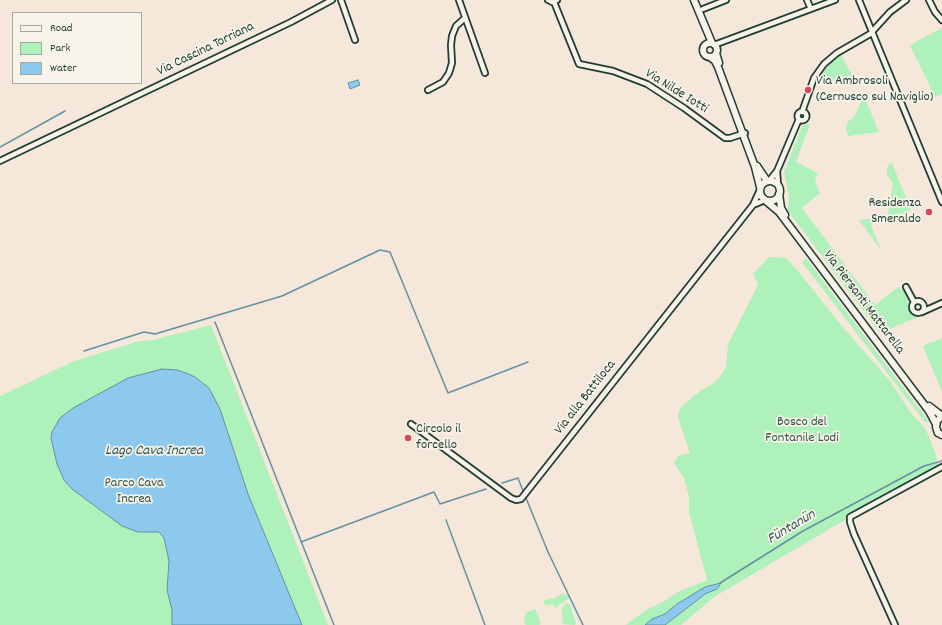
<!DOCTYPE html>
<html>
<head>
<meta charset="utf-8">
<style>
	body { margin:0 }
	#map { position:relative; width:942px; height:625px; overflow:hidden; background:#f5e7da; font-family:Dekko,sans-serif }
	canvas { display:block }
	.legend { position:absolute; left:12px; top:12px; width:130px; height:72px; box-sizing:border-box; background:#f7f3e8; border:1px solid #a1aaa0; margin:0; padding:5px 7px; list-style:none; font-size:12px; color:#1f3d34 }
	.legend li { display:flex; align-items:center; gap:8px; height:20px }
	.legend b { width:20px; border:1px solid #a1aaa0 }
</style>
</head>
<body>
<div id="map">
<canvas width="942" height="625"></canvas>
<ul class="legend">
<li><b style="height:5px;background:#f7f3e8"></b>Road</li>
<li><b style="height:11px;background:#aef1ba"></b>Park</li>
<li><b style="height:11px;background:#8dc9ed"></b>Water</li>
</ul>
</div>
<script>
const g = document.querySelector('canvas').getContext('2d');
g.lineJoin = 'round';
function fillPath(path, color) {
  g.fillStyle = color;
  g.fill(path, 'evenodd');
}
function poly(rows) {
  const path = new Path2D();
  for (const r of rows) {
    if (r.length === 3) {
      path.moveTo(r[0] + r[2], r[1]);
      path.arc(r[0], r[1], r[2], 0, 2 * Math.PI);
      continue;
    }
    path.moveTo(r[0], r[1]);
    for (let i = 2; i < r.length; i += 2) path.lineTo(r[i], r[i + 1]);
  }
  return path;
}
function strokePath(path, color, width, dash) {
  g.strokeStyle = color;
  g.lineWidth = width;
  g.lineCap = dash ? 'butt' : 'round';
  g.setLineDash(dash || []);
  g.stroke(path);
}
function write(font, color, halo, rows, align = 'center') {
  g.font = font + ' Dekko,sans-serif';
  g.lineWidth = 3.5;
  g.setLineDash([]);
  g.textBaseline = 'middle';
  g.strokeStyle = halo;
  g.fillStyle = color;
  for (const [text, x, y, turn = 0] of rows) {
    g.save();
    g.translate(x, y);
    g.rotate((+turn || 0) * Math.PI / 180);
    g.textAlign = isNaN(turn) ? turn : align;
    if (halo) g.strokeText(text, 0, 0);
    g.fillText(text, 0, 0);
    g.restore();
  }
}
fillPath(poly([
	[942,28,942,94,935,97,910,45],
	[841,55,854,79,847,86,821,75,831,63],
	[864,96,879,132,848,136,846,127,849,120,853,119],
	[806,123,810,124,796,162,818,173,815,182,820,193,802,208,875,305,898,287,905,292,912,314,920,316,880,333,788,211,789,196,784,172,801,129],
	[892,163,911,210,871,225,881,250,859,220,886,217,888,215,893,183,887,175,887,171,889,164],
	[769,257,786,258,798,271,841,325,890,381,911,413,925,428,935,452,938,465,714,597,681,625,626,625,646,610,663,602,678,592,707,580,689,512,689,496,684,478,674,463,678,456,690,453,678,418,680,408,700,391,711,385,719,378,726,367,728,344,758,285,753,274],
	[806,258,929,422,925,422,802,262],
	[211,325,328,625,0,625,0,396,74,361,140,341,153,340],
	[942,338,942,392,923,346],
	[561,594,568,595,569,598,555,608,552,604,546,606,543,602,545,600,555,598],
	[566,603,570,605,576,622,575,625,562,624,563,617,561,610],
	[535,609,540,620,540,625,526,625,524,622,526,613]
]), '#aef1ba');
const water = poly([
	[358,80,360,85,350,89,348,83,358,80],
	[162,369,177,370,186,373,195,377,209,388,220,409,248,494,302,625,172,625,172,610,167,590,169,561,164,538,159,532,138,532,122,526,72,489,64,480,57,464,51,438,52,432,60,418,73,408,128,378,162,369],
	[721,583,717,589,705,594,665,625,645,625,652,619,665,614,677,604,705,587,721,583]
]);
fillPath(water, '#8dc9ed');
strokePath(water, '#6191a3', 1);
strokePath(poly([
	[0,147,65,111],
	[215,322,334,625],
	[84,351,144,332,155,334,282,296,380,250,390,252,448,393,528,362],
	[502,483,518,478,523,491],
	[526,498,548,552,583,625],
	[446,520,485,625],
	[301,542,434,492,440,504,486,489],
	[720,583,803,531,924,466,942,461]
]), '#6191a3', 1.5);
const street = poly([
	[341,0,355,40],
	[459,0,485,73],
	[548,0,552,2,557,0],
	[807,0,811,9],
	[859,0,942,202],
	[929,0,935,12,942,20],
	[554,2,579,64,613,71,647,84,684,108,725,138,730,138,745,133],
	[703,9,726,0],
	[714,45,835,0],
	[428,90,443,82,449,73,452,63,451,45,452,36,456,26,465,18],
	[802,116,4.5],
	[802,112,814,78,824,64,837,53,870,34,890,12,906,0],
	[0,161,291,22,332,0],
	[777,171,778,185],
	[769,181,777,171,799,119],
	[753,205,765,200],
	[906,287,914,302],
	[918,307,6],
	[922,312,942,303],
	[411,424,511,498,516,500,521,499,753,205,759,192],
	[895,625,854,534,850,522,850,517,942,467]
]);
const secondary = poly([
	[694,0,712,43],
	[710,50,7],
	[716,53,719,63],
	[710,57,715,61,718,67,755,167,760,187],
	[757,166,767,181],
	[770,191,10],
	[779,194,781,208,785,215],
	[766,201,779,212,929,411,936,424],
	[929,406,942,416],
	[942,416,937,421,936,427,938,433,942,435]
]);
strokePath(street, '#1f3d34', 8);
strokePath(secondary, '#1f3d34', 9);
strokePath(street, '#f7f3e8', 4.5);
strokePath(secondary, '#f7f3e8', 6);
for (const [x, y, r, color] of [
	[808,90,4,"#d1495b"],
	[929,212,4,"#d1495b"],
	[408,438,4,"#d1495b"]
]) {
  const dot = new Path2D();
  dot.arc(x, y, r, 0, 2 * Math.PI);
  g.fillStyle = color;
  g.fill(dot);
  strokePath(dot, '#f7f3e8', 1.5);
}
write('14px', '#1f3d34', '#f7f3e8', [
	["Via Cascina Torriana",206,50,-26],
	["Via Nilde Iotti",676,92,32],
	["Via Piersanti Mattarella",863,303,53],
	["Via alla Battiloca",586,398,-52]
]);
write('14px', '#1f3d34', '#f7f3e8', [
	["Via Ambrosoli",816,82],
	["(Cernusco sul Naviglio)",816,98],
	["Residenza",921,204,"right"],
	["Smeraldo",921,220,"right"],
	["Circolo il",416,430],
	["forcello",416,446]
], 'left');
write('14px', '#345848', '#f7f3e8', [
	["Bosco del",802,423],
	["Fontanile Lodi",802,439],
	["Parco Cava",134,484],
	["Increa",134,500]
]);
write('italic 15px', '#355959', '#f7f3e8', [
	["Lago Cava Increa",154,452],
	["Füntanün",792,528,-31]
]);
</script>
</body>
</html>
